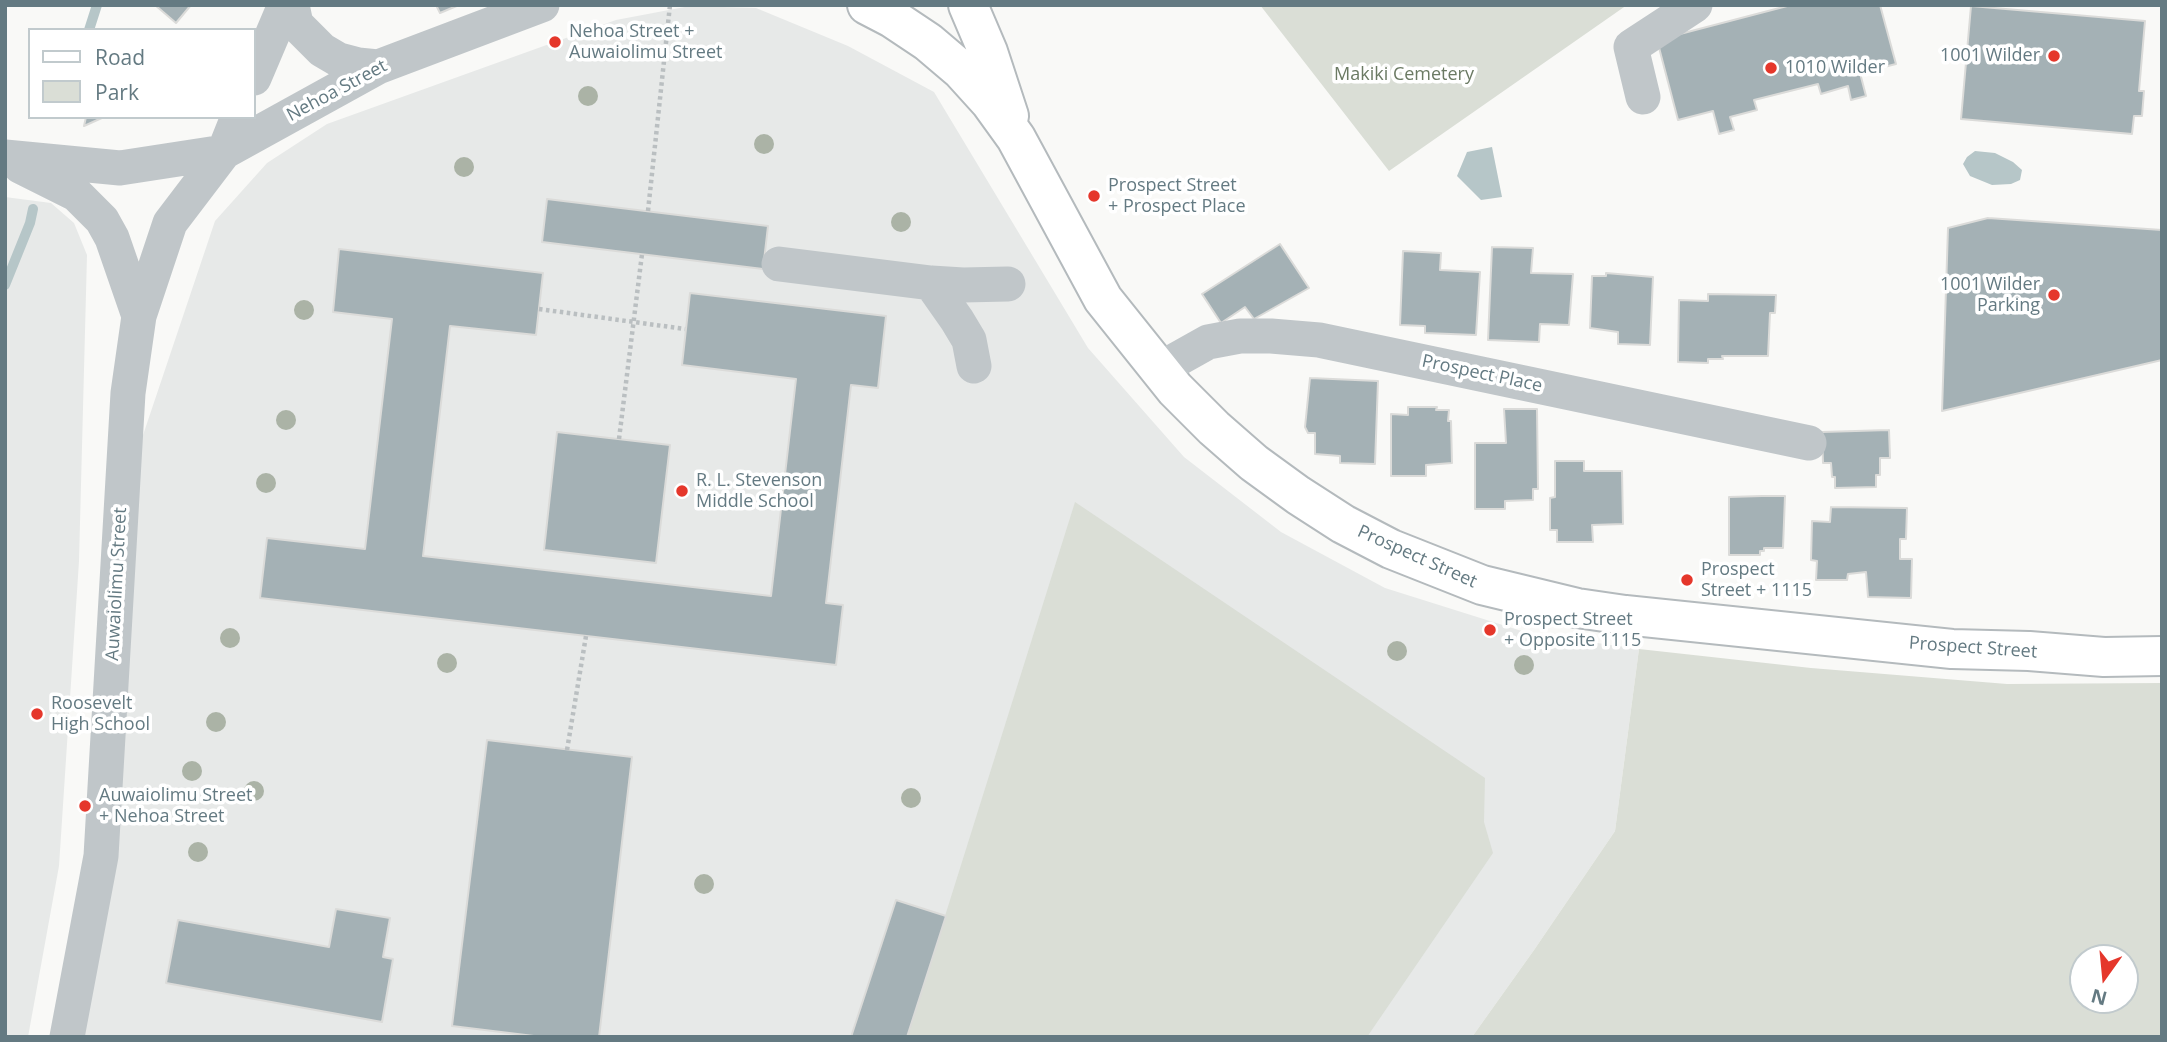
<!DOCTYPE html>
<html>
<head>
<meta charset="utf-8">
<style>
	body { margin:0 }
	#map { position:relative; width:2167px; height:1042px; overflow:hidden; background:#f9f9f7; font-family:"Open Sans",sans-serif }
	canvas { display:block }
	.frame { position:absolute; inset:0; border:7px solid #647a82; pointer-events:none }
	.legend { position:absolute; left:28px; top:28px; width:228px; height:91px; box-sizing:border-box; background:#fff; border:2px solid #c1cacd; margin:0; padding:9px 12px; list-style:none; font-size:21px; color:#647a82 }
	.legend li { display:flex; align-items:center; gap:14px; height:35px }
	.legend b { width:35px; border:2px solid #c1cacd }
	.north { position:absolute; left:2069px; top:944px; width:70px; height:70px; box-sizing:border-box; background:#fff; border:2px solid #c1cacd; border-radius:50%; rotate:195deg; font-size:19px; font-weight:700; line-height:28px; text-align:center; color:#647a82 }
	.north::after { content:''; display:block; margin:auto; width:24px; height:32px; background:#e5372b; clip-path:polygon(50% 0,100% 100%,50% 72%,0 100%) }
</style>
</head>
<body>
<div id="map">
<canvas width="2167" height="1042"></canvas>
<div class="frame"></div>
<ul class="legend">
<li><b style="height:9px;background:#fff"></b>Road</li>
<li><b style="height:19px;background:#daded6"></b>Park</li>
</ul>
<div class="north">N</div>
</div>
<script>
const g = document.querySelector('canvas').getContext('2d');
g.lineJoin = 'round';
function fillPath(path, color) {
  g.fillStyle = color;
  g.fill(path, 'evenodd');
}
function poly(rows) {
  const path = new Path2D();
  for (const r of rows) {
    path.moveTo(r[0], r[1]);
    for (let i = 2; i < r.length; i += 2) path.lineTo(r[i], r[i + 1]);
  }
  return path;
}
function strokePath(path, color, width, dash) {
  g.strokeStyle = color;
  g.lineWidth = width;
  g.lineCap = dash ? 'butt' : 'round';
  g.setLineDash(dash || []);
  g.stroke(path);
}
function write(font, color, halo, rows, align = 'center') {
  g.font = font + ' "Open Sans",sans-serif';
  g.lineWidth = 7;
  g.setLineDash([]);
  g.textBaseline = 'middle';
  g.strokeStyle = halo;
  g.fillStyle = color;
  for (const [text, x, y, turn = 0] of rows) {
    g.save();
    g.translate(x, y);
    g.rotate((+turn || 0) * Math.PI / 180);
    g.textAlign = isNaN(turn) ? turn : align;
    if (halo) g.strokeText(text, 0, 0);
    g.fillText(text, 0, 0);
    g.restore();
  }
}
fillPath(poly([
	[690,6,756,8,848,46,934,92,1088,348,1184,457,1281,532,1385,588,1528,633,1639,649,1615,831,1534,950,1472,1037,78,1037,139,447,215,221,267,163,327,124,616,20],
	[5,197,51,203,74,223,87,255,79,561,59,866,28,1037,5,1037]
]), '#e7e9e8');
fillPath(poly([
	[1260,5,1627,5,1389,171],
	[1075,502,1485,778,1484,822,1493,853,1367,1037,907,1037],
	[1639,649,1811,668,2007,684,2162,683,2162,1037,1472,1037,1534,950,1615,831],
	[2083,958,2125,958,2125,1000,2083,1000]
]), '#daded6');
fillPath(poly([
	[1492,147,1502,197,1481,200,1457,176,1467,152],
	[1975,151,1995,153,2013,162,2022,170,2020,180,2011,184,1992,185,1970,176,1963,164,1967,157]
]), '#b6c6c8');
strokePath(poly([
	[89,30,97,5],
	[5,285,30,223,33,209]
]), '#b6c6c8', 10);
const building = poly([
	[155,5,191,5,176,23,155,5],
	[436,5,459,5,440,13,436,5],
	[1791,5,1880,5,1896,64,1860,73,1866,96,1851,100,1848,86,1821,94,1818,84,1754,100,1757,110,1730,117,1734,130,1719,134,1713,111,1678,120,1657,40,1791,5],
	[1971,6,2145,21,2139,91,2144,91,2142,116,2134,116,2132,134,1961,119,1971,6],
	[86,117,104,117,84,126,86,117],
	[547,199,768,226,763,269,542,242,547,199],
	[1988,218,2162,230,2162,360,1942,411,1948,228,1988,218],
	[1280,244,1309,288,1254,319,1245,307,1221,323,1202,294,1280,244],
	[1492,247,1533,248,1531,273,1573,274,1569,325,1540,324,1539,342,1488,340,1492,247],
	[339,249,543,273,536,335,450,326,423,556,771,596,796,379,682,365,690,293,886,316,878,388,851,385,826,603,843,605,836,665,260,598,267,538,365,549,392,319,333,312,339,249],
	[1403,251,1441,253,1440,270,1480,272,1476,335,1425,333,1425,326,1400,325,1403,251],
	[1606,273,1653,277,1650,345,1618,344,1618,332,1590,328,1592,276,1606,276,1606,273],
	[1708,294,1776,295,1775,313,1770,313,1768,356,1722,356,1723,359,1708,359,1708,363,1678,362,1679,300,1708,301,1708,294],
	[1310,378,1378,381,1375,464,1340,463,1340,456,1315,454,1315,433,1308,433,1305,427,1310,378],
	[1408,407,1437,407,1436,410,1449,410,1448,421,1451,421,1452,463,1426,465,1426,476,1391,476,1391,414,1408,415,1408,407],
	[1504,409,1537,409,1538,489,1533,489,1533,500,1505,501,1505,509,1475,509,1475,443,1506,443,1504,409],
	[1889,430,1890,458,1880,458,1880,475,1876,475,1876,487,1835,488,1835,477,1832,477,1831,463,1823,463,1822,432,1889,430],
	[557,432,670,445,656,563,544,550,557,432],
	[1555,461,1584,461,1584,471,1622,471,1623,524,1592,525,1593,542,1557,542,1557,530,1550,530,1550,498,1555,497,1555,461],
	[1762,496,1785,496,1783,548,1764,548,1764,551,1760,551,1760,555,1729,555,1729,497,1762,496],
	[1831,507,1907,508,1906,539,1900,539,1900,559,1912,559,1911,598,1868,597,1866,572,1848,574,1847,580,1816,580,1817,561,1811,560,1812,521,1830,522,1831,507],
	[487,740,632,757,599,1037,542,1037,452,1026,487,740],
	[896,900,946,916,907,1037,851,1037,896,900],
	[336,909,390,918,383,957,393,959,382,1022,166,983,178,920,329,947,336,909]
]);
fillPath(building, '#a4b1b5');
strokePath(building, '#dbdbd9', 2);
const major = poly([
	[867,5,892,18,928,42,961,70,990,102,1016,138,1103,299,1175,389,1214,428,1254,463,1298,495,1343,524,1391,549,1482,585,1577,608,1625,615,1952,649,2029,651,2104,657,2162,656],
	[968,5,988,52,1009,116]
]);
strokePath(major, '#b4babd', 42);
strokePath(poly([
	[648,211,670,5],
	[539,309,685,329],
	[619,439,642,254],
	[567,750,586,636]
]), '#babfc1', 4.5, [3.5, 3.5]);
strokePath(poly([
	[292,5,296,24,322,50,339,60,358,65,378,67],
	[254,78,285,5],
	[1643,97,1631,47,1695,5],
	[5,157,120,168,224,152,378,67,542,5],
	[20,166,76,194,102,220,112,238,139,316],
	[779,264,931,283,963,285,1008,284],
	[931,283,957,320,969,340,974,366],
	[1158,370,1208,342,1240,336,1271,336,1319,340,1809,443],
	[67,1037,101,856,128,393,139,316,170,223,224,152,238,117]
]), '#c0c6c9', 35);
strokePath(major, '#fff', 38);
g.fillStyle = '#abb3a6';
for (const [x, y] of [
	[588,96],
	[764,144],
	[464,167],
	[901,222],
	[304,310],
	[286,420],
	[266,483],
	[230,638],
	[1397,651],
	[447,663],
	[1524,665],
	[216,722],
	[192,771],
	[254,791],
	[911,798],
	[198,852],
	[704,884]
]) {
  g.beginPath();
  g.arc(x, y, 10, 0, 2 * Math.PI);
  g.fill();
}
for (const [x, y, r, color] of [
	[555,42,7,"#e5372b"],
	[2054,56,7,"#e5372b"],
	[1771,68,7,"#e5372b"],
	[1094,196,7,"#e5372b"],
	[2054,295,7,"#e5372b"],
	[682,491,7,"#e5372b"],
	[1687,580,7,"#e5372b"],
	[1490,630,7,"#e5372b"],
	[37,714,7,"#e5372b"],
	[85,806,7,"#e5372b"]
]) {
  const dot = new Path2D();
  dot.arc(x, y, r, 0, 2 * Math.PI);
  g.fillStyle = color;
  g.fill(dot);
  strokePath(dot, '#fff', 2.5);
}
write('18px', '#647a82', '#fff', [
	["Nehoa Street +",569,32],
	["Auwaiolimu Street",569,53],
	["1001 Wilder",2040,56,"right"],
	["1010 Wilder",1785,68],
	["Prospect Street",1108,186],
	["+ Prospect Place",1108,207],
	["1001 Wilder",2040,285,"right"],
	["Parking",2040,306,"right"],
	["R. L. Stevenson",696,481],
	["Middle School",696,502],
	["Prospect",1701,570],
	["Street + 1115",1701,591],
	["Prospect Street",1504,620],
	["+ Opposite 1115",1504,641],
	["Roosevelt",51,704],
	["High School",51,725],
	["Auwaiolimu Street",99,796],
	["+ Nehoa Street",99,817]
], 'left');
write('18px', '#6b7a63', '#fff', [
	["Makiki Cemetery",1404,75]
]);
write('18px', '#647a82', '#fff', [
	["Nehoa Street",337,91,-28],
	["Prospect Place",1482,374,12],
	["Prospect Street",1417,557,24],
	["Auwaiolimu Street",117,584,-87],
	["Prospect Street",1973,648,4]
]);
</script>
</body>
</html>
